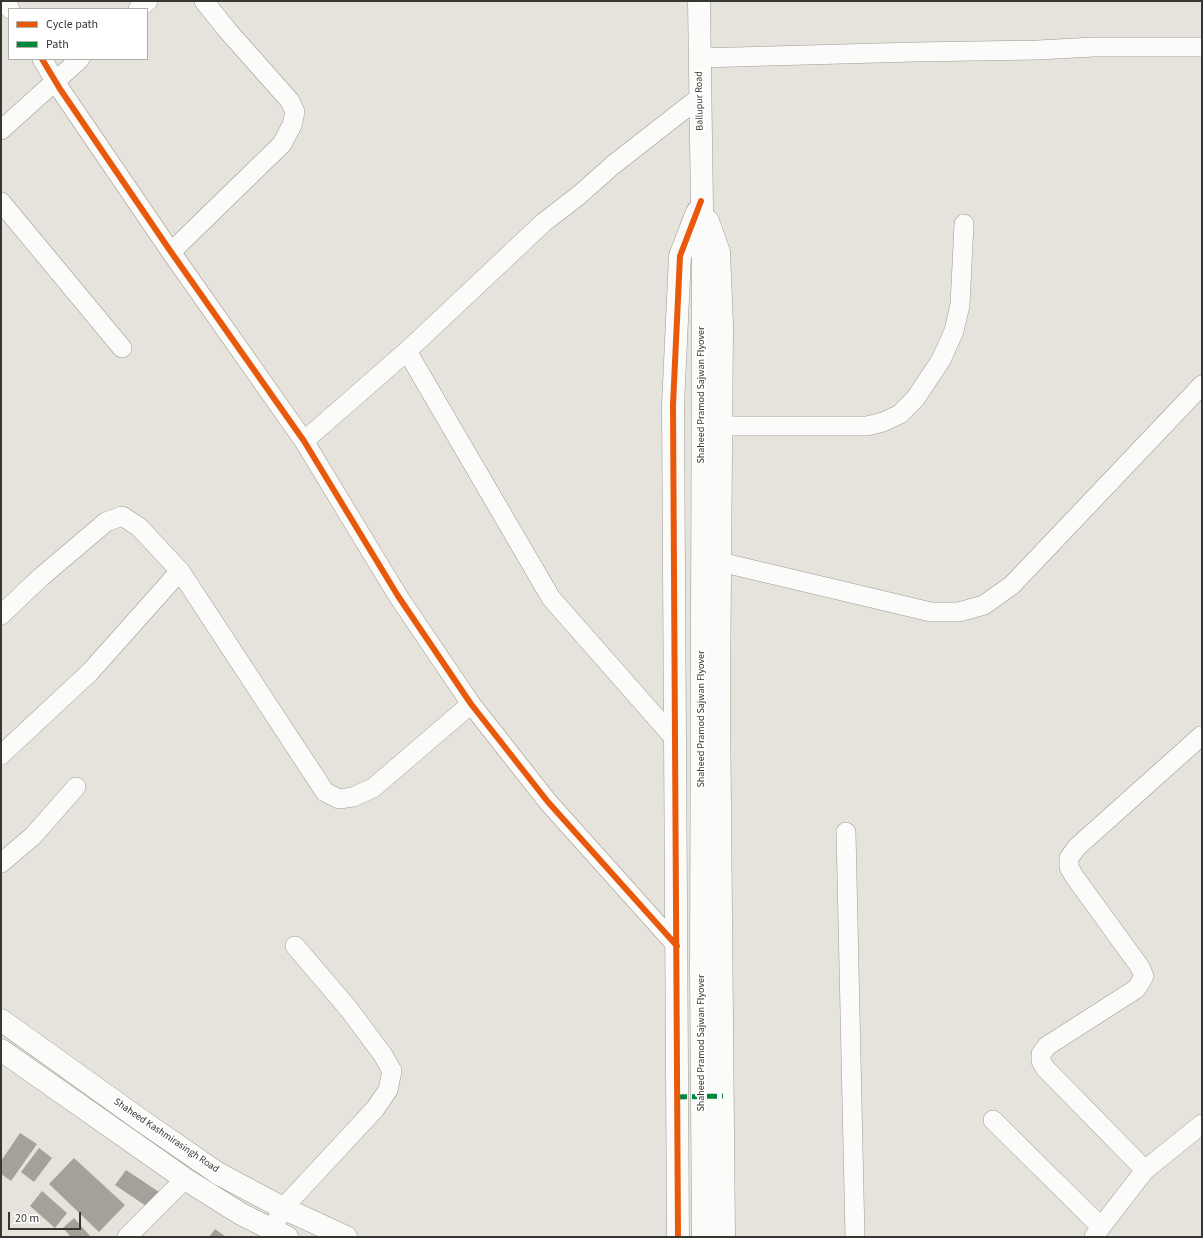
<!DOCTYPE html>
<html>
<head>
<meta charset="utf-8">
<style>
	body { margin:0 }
	#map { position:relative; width:1203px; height:1238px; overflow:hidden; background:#e5e3db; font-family:"Source Sans 3",sans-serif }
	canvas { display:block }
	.frame { position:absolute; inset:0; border:2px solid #383630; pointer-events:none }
	.legend { position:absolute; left:8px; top:8px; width:140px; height:52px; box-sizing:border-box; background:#fff; border:1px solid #afafac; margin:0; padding:5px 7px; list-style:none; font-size:12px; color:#383630 }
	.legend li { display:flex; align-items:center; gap:8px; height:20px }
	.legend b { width:20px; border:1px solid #afafac }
	.scale { position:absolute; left:8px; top:1212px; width:73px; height:18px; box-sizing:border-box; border:2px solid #383630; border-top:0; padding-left:5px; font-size:12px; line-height:14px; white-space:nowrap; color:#383630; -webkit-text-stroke:3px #fff; paint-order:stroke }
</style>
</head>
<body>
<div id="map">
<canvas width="1203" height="1238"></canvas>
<div class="frame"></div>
<ul class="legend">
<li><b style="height:5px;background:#e8590c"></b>Cycle path</li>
<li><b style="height:5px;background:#00873e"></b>Path</li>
</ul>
<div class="scale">20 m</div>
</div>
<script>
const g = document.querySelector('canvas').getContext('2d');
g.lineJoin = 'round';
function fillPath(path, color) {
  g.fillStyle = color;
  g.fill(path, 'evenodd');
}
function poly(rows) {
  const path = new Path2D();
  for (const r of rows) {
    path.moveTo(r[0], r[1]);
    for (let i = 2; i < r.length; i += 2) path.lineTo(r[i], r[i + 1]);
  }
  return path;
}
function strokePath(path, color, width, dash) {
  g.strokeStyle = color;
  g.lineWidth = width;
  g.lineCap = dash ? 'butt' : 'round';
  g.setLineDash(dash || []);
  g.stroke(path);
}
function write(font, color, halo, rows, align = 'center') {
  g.font = font + ' "Source Sans 3",sans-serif';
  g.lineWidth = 4;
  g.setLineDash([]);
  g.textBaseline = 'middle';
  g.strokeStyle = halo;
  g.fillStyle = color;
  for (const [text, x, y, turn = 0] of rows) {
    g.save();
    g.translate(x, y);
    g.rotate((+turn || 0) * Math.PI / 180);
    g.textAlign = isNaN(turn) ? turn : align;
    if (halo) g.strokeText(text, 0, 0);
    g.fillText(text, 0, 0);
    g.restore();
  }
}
fillPath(poly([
	[20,1133,37,1144,11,1181,1,1174,1,1161],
	[39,1148,52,1158,34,1182,21,1172],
	[74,1158,125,1205,99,1232,49,1184],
	[126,1170,159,1192,149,1208,115,1185],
	[42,1191,67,1213,55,1228,30,1206],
	[74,1218,91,1237,71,1237,63,1228],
	[215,1229,226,1237,209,1237]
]), '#a4a19b');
const street = poly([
	[5,1,10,9],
	[138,9,148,1],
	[699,58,914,52,1038,50,1094,47,1202,47],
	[42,59,60,89,171,252,304,441,398,596,471,704,548,802,677,946],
	[1,130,80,59],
	[1,202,122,348],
	[171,252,282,144,292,125,295,112,290,101,228,31,204,1],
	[407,351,551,598,675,739],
	[721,426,867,426,883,422,900,414,915,399,941,360,954,331,960,305,964,224],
	[304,441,407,351,543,223,578,196,613,165,700,97],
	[720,562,931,612,959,612,984,605,1012,585,1202,385],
	[1,615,41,577,106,522,122,516,139,527,180,571,325,792,339,799,353,797,373,788,471,704],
	[1,755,90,672,180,571],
	[846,832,855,1237],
	[1,863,33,836,76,787],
	[993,1120,1101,1227],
	[1145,1170,1045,1068,1041,1061,1041,1054,1047,1046,1136,989,1140,983,1144,976,1140,967,1074,876,1069,867,1069,858,1077,847,1201,736],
	[272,1230,283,1208,375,1109,388,1090,392,1071,383,1055,348,1008,295,946],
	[127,1237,185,1179],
	[1094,1237,1101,1227,1145,1170,1202,1124]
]);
const secondary = poly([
	[699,1,703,275,701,969,703,1237],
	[708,221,719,252,722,326,719,699,724,1237],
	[1,1020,142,1121,219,1174,283,1208,346,1237],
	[1,1050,185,1179,241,1214,287,1237],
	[678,1237,673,405,680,256,697,212]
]);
strokePath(street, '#9c9a95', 20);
strokePath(secondary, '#9c9a95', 23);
strokePath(street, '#fbfbfa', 19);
strokePath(secondary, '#fbfbfa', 22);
strokePath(poly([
	[677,1097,723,1096]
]), '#00873e', 5, [10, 5]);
strokePath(poly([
	[42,59,60,89,171,252,304,441,398,596,471,704,548,802,677,946],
	[678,1237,673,405,680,256,701,201]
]), '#e8590c', 6);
write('10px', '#383630', '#fff', [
	["Ballupur Road",700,101,-91],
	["Shaheed Pramod Sajwan Flyover",702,395,-90],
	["Shaheed Pramod Sajwan Flyover",702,719,-90],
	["Shaheed Pramod Sajwan Flyover",702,1043,-90],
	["Shaheed Kashmirasingh Road",166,1136,34]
]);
</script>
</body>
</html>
